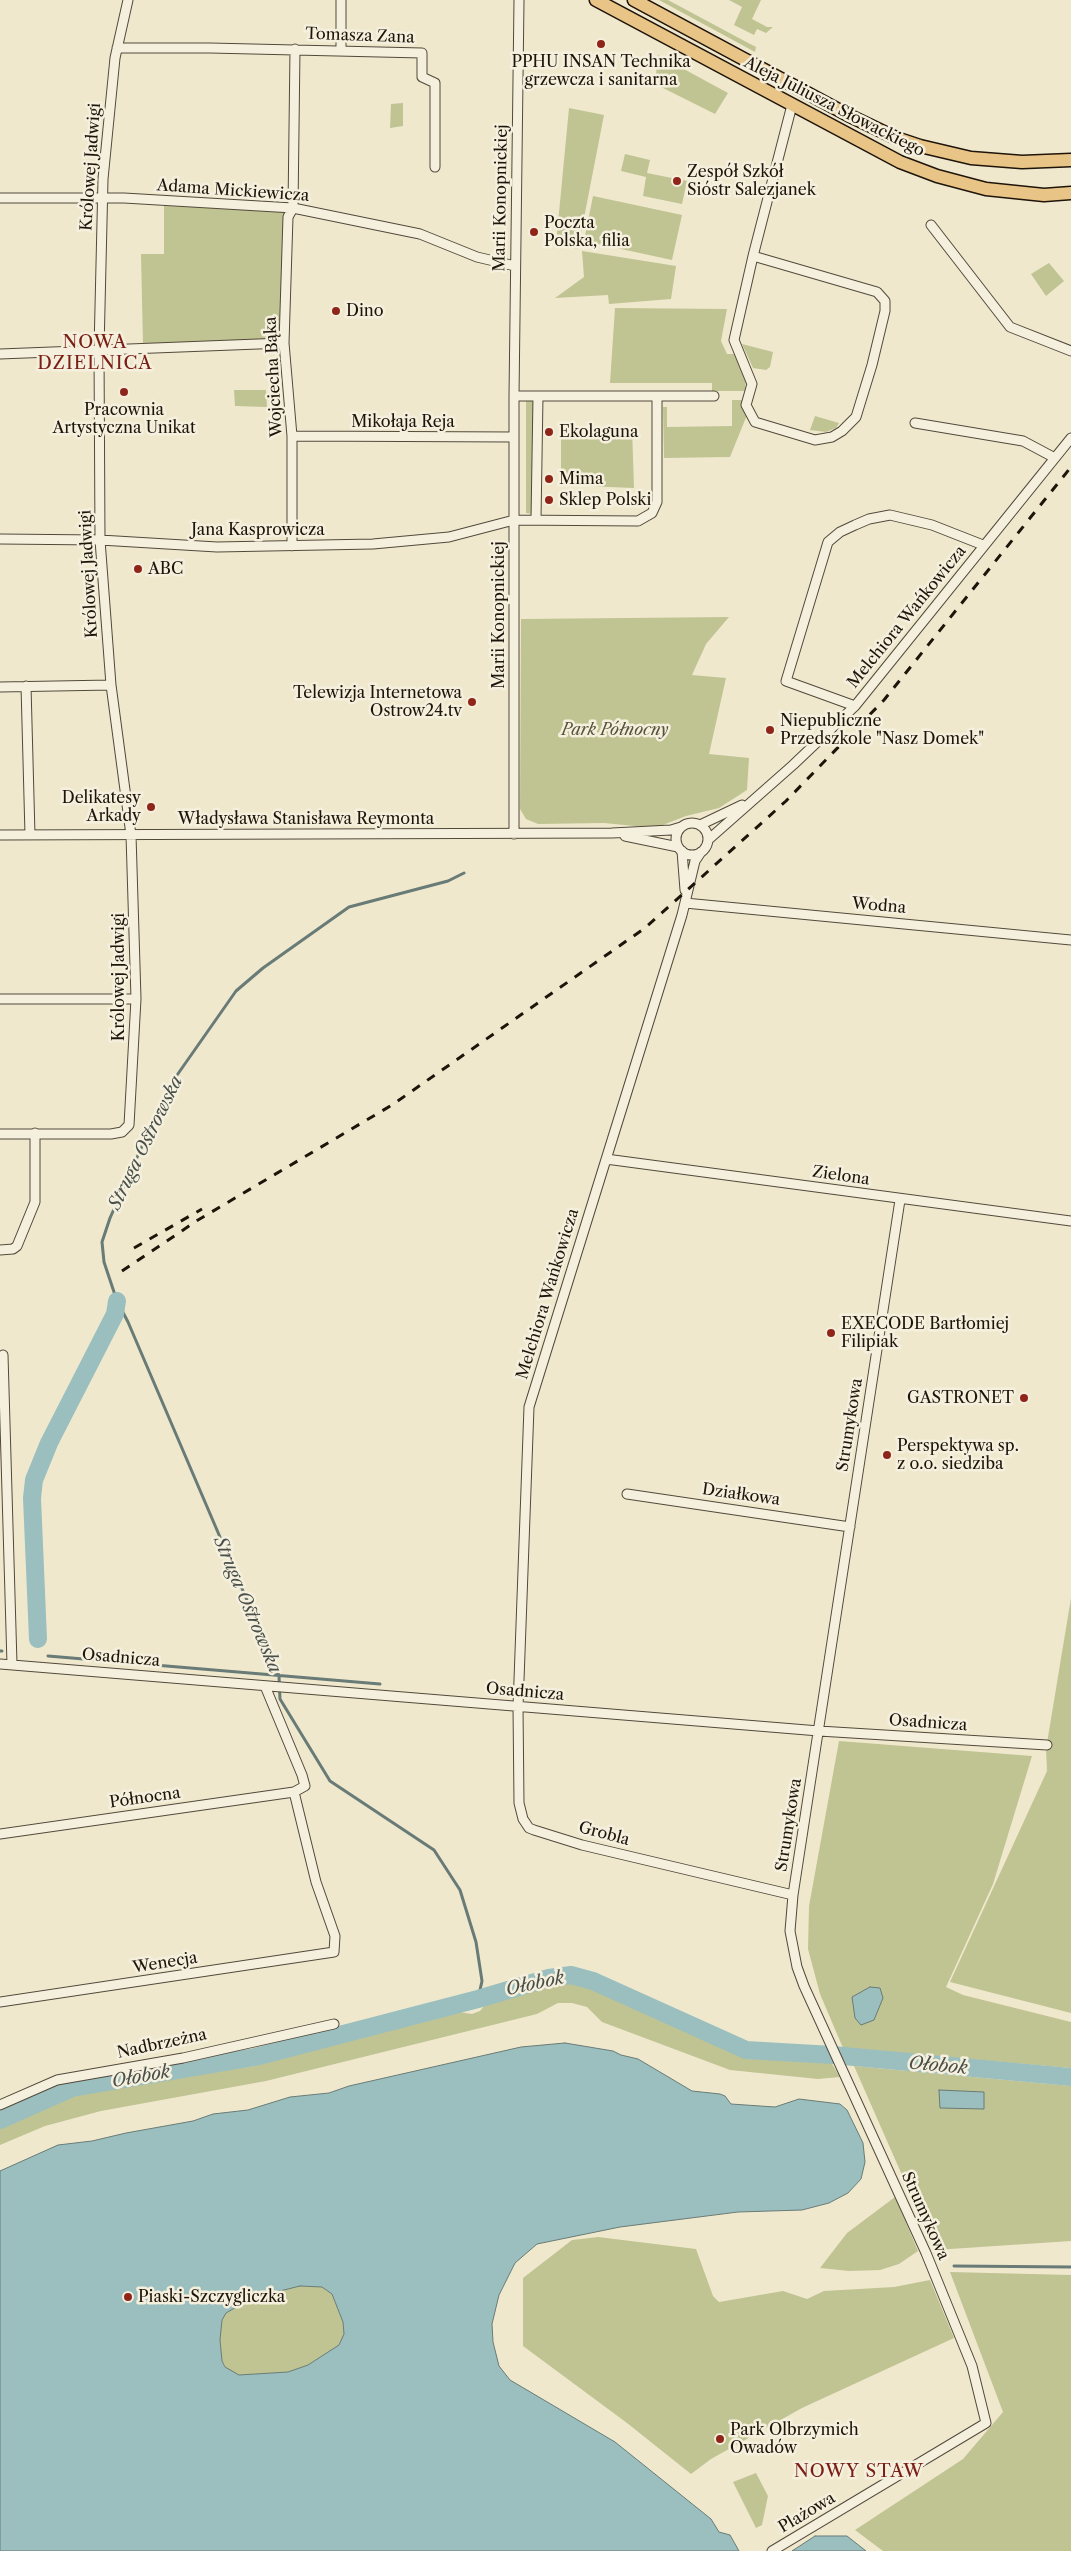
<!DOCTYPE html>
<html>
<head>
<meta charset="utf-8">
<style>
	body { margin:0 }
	canvas { display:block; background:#efe8cd }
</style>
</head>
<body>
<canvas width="1071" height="2551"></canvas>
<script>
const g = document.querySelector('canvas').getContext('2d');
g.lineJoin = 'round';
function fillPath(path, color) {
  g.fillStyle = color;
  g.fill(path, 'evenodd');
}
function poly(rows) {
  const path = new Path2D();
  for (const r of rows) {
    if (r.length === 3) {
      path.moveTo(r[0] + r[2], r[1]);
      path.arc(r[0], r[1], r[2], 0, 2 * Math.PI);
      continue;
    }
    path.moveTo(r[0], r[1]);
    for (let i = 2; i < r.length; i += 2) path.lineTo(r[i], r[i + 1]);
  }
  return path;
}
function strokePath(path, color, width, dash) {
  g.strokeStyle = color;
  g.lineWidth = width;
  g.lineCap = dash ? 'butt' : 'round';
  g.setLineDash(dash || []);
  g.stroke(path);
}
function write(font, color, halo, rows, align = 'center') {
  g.font = font + ' "Libre Caslon Text",serif';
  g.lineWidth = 5;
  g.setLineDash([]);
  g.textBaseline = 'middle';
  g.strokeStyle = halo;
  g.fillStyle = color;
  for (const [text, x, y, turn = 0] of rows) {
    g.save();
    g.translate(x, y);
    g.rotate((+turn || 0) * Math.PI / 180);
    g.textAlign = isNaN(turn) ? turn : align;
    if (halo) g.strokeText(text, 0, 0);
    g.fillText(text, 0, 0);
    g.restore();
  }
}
fillPath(poly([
	[659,0,668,0,737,37,756,47,755,52],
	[729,0,761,0,752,19,767,27,773,27,766,33,757,29,754,35,734,25,742,7],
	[658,55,728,93,715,114,655,84],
	[403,103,403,126,390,128,391,104],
	[569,108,604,115,578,249,556,244],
	[625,154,650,160,647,173,687,181,682,204,643,196,646,177,621,171],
	[593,196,682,215,672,260,584,241],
	[164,206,284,209,281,341,143,345,141,254,164,254],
	[582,251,676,266,671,299,609,304,608,295,555,298,584,277],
	[1049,263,1064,281,1046,296,1031,274],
	[615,308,727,309,721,341,727,354,735,354,746,379,745,391,712,391,712,383,610,383],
	[742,344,773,352,770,367,766,370,753,368],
	[234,390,266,390,267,407,235,406],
	[533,399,533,514,526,513,526,400],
	[732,400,744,400,742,406,747,415,730,457,664,458,663,407,667,407,667,427,732,426],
	[815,416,839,423,836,428,826,432,810,430],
	[632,427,634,488,561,485,561,428],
	[729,617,706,644,692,675,726,678,709,754,749,758,747,790,719,808,686,816,655,828,604,823,538,824,526,819,520,809,521,619],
	[1071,1598,1071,2013,950,1982,1047,1771,1046,1749],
	[839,1741,1032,1756,993,1884,946,1987,963,1995,1071,2022,1071,2068,843,2048,820,1994,808,1949,809,1906],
	[572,1981,746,2055,829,2059,840,2077,818,2079,730,2070,602,2022,587,2007,572,2003,558,2003,537,2014,266,2081,101,2111,45,2126,0,2145,0,2124,74,2094,254,2066,459,2012,472,2014,480,2011,485,2005],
	[854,2066,1071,2086,1071,2241,935,2250],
	[895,2197,918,2251,899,2264,880,2270,849,2271,820,2268,847,2233],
	[598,2237,696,2249,713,2296,719,2302,783,2291,807,2299,824,2291,894,2287,930,2280,954,2338,802,2408,711,2459,691,2474,627,2423,523,2346,523,2278,572,2240],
	[950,2272,1071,2275,1071,2551,883,2551,855,2530,963,2459,1003,2412],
	[300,2286,322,2287,332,2294,343,2322,344,2334,339,2345,308,2365,288,2372,239,2375,227,2369,222,2361,220,2340,222,2320,226,2313,252,2298],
	[756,2473,768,2496,762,2525,756,2528,733,2482]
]), '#c0c493');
const water = poly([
	[870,1987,880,1988,883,1998,874,2020,861,2025,855,2018,852,1997,870,1987],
	[565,2043,613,2051,621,2055,638,2059,692,2091,720,2094,725,2096,731,2104,775,2107,799,2099,840,2104,847,2110,863,2143,865,2162,861,2179,848,2193,829,2203,802,2210,738,2212,620,2227,537,2244,515,2263,499,2295,492,2324,493,2342,499,2366,510,2380,615,2442,711,2519,719,2532,730,2535,739,2551,0,2551,0,2171,58,2145,92,2141,126,2133,193,2121,213,2114,248,2110,290,2097,329,2093,349,2086,521,2047,565,2043],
	[300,2286,322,2287,332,2294,343,2322,344,2334,339,2345,308,2365,288,2372,239,2375,225,2367,222,2361,220,2340,222,2320,226,2313,252,2298,300,2286],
	[939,2090,984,2092,984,2109,940,2108,939,2090],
	[815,2536,847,2536,866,2551,792,2551,815,2536]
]);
fillPath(water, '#9bbfbe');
strokePath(water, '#697b76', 1);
strokePath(poly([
	[464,873,448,881,349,907,263,968,236,991,168,1088,110,1218,102,1242,104,1262,117,1301,128,1322,273,1661,279,1676,280,1699,330,1781,434,1850,460,1890,476,1942,482,1981,478,1999],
	[0,1651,2,1651],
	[48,1656,380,1684],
	[954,2266,1071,2267]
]), '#697b76', 3);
strokePath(poly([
	[38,1639,32,1498,34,1480,49,1443,115,1314,117,1301],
	[0,2120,72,2088,255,2057,478,1999,549,1978,571,1975,593,1981,746,2050,833,2055,1071,2077]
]), '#9bbfbe', 18);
const street = poly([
	[341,0,341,51],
	[117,48,210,48,422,53,422,77,435,83,435,167],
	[0,198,124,198,293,208,420,234,477,257,515,266],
	[931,225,1010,327,1071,351],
	[753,256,877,292,885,301,885,311,872,365,856,417,842,431,832,437,815,440,755,422,746,405,752,384,734,340,753,256,792,105],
	[0,354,284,343],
	[514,396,714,396],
	[915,423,1023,441,1055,458],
	[292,436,514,437],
	[536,520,538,396],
	[0,539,100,540,217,547,373,544,449,537,514,520,638,521,652,513,657,502,657,396],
	[292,546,292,436,284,343,288,217,293,208,295,49],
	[26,686,30,835],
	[0,687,111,685],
	[855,706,786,681,828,542,840,532,855,525,869,519,890,515,932,525,983,545],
	[692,839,16],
	[700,825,742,805],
	[514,834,514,396,519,0],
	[0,835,612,833,671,830,681,827],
	[625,836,678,847],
	[708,840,793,765,855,706,1071,438],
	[682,851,685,890],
	[701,852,695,861,682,915,529,1407,518,1707,519,1803,523,1819,529,1828,534,1830,582,1845,793,1895],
	[685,903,1071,940],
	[0,999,136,999],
	[0,1134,111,1134,122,1132,129,1125,136,999,131,835,111,685,100,540,99,350,103,179,115,58,128,0],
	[606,1159,1071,1221],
	[0,1250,13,1249,17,1246,35,1202,35,1133],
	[3,1355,12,1664],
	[627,1494,850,1527],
	[0,1664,819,1731,1047,1745],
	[0,1834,294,1792],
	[0,2002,334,1952,335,1936,316,1882,294,1792,305,1786,302,1775,265,1686],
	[0,2105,57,2080,183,2058,334,2024],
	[772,2551,986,2423,972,2366,926,2253,804,1986,797,1967,790,1931,793,1895,900,1200]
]);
const primary = poly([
	[596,0,900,162,937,176,986,189,1044,195,1071,193],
	[634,0,848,115,896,138,920,146,971,158,1022,162,1071,160]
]);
strokePath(street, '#53493b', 11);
strokePath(primary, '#1f140a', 15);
strokePath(street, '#f5f0de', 9);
strokePath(primary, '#e8c486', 12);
strokePath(poly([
	[134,1248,202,1209],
	[122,1271,198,1220,392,1105,645,928,786,801,884,700,1071,467]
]), '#1f140a', 3, [9, 9]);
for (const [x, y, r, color] of [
	[601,44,5,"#8f2418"],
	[677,181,5,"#8f2418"],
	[534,232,5,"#8f2418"],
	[336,311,5,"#8f2418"],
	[124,392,5,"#8f2418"],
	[549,432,5,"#8f2418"],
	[549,479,5,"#8f2418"],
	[549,500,5,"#8f2418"],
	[138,569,5,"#8f2418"],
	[472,702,5,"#8f2418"],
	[770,730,5,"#8f2418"],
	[151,807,5,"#8f2418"],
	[831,1333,5,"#8f2418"],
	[1024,1398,5,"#8f2418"],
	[887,1455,5,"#8f2418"],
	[128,2297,5,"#8f2418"],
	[720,2439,5,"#8f2418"]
]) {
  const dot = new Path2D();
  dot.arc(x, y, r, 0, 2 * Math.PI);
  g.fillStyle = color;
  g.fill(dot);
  strokePath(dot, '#f5f0de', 2);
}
write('16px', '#1f140a', '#f5f0de', [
	["Tomasza Zana",360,36,2],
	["Aleja Juliusza Słowackiego",834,107,27],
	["Królowej Jadwigi",91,167,-86],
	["Adama Mickiewicza",233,191,4],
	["Marii Konopnickiej",501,198,-89],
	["Wojciecha Bąka",274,377,-93],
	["Mikołaja Reja",403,422],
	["Jana Kasprowicza",258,530],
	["Królowej Jadwigi",89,574,-93],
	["Marii Konopnickiej",499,615,-90],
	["Melchiora Wańkowicza",907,617,-51],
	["Władysława Stanisława Reymonta",306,819],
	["Wodna",879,906,5],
	["Królowej Jadwigi",119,977,-90],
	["Zielona",841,1176,8],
	["Melchiora Wańkowicza",548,1294,-73],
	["Strumykowa",850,1425,-81],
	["Działkowa",741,1495,8],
	["Osadnicza",121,1658,5],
	["Osadnicza",525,1692,5],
	["Osadnicza",928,1723,4],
	["Północna",145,1798,-8],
	["Strumykowa",789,1825,-81],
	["Grobla",604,1834,15],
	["Wenecja",165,1963,-9],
	["Nadbrzeżna",162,2044,-12],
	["Strumykowa",925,2216,66],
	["Plażowa",807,2513,-31]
]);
write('16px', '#1f140a', '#f5f0de', [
	["PPHU INSAN Technika",601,62,"center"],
	["grzewcza i sanitarna",601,80,"center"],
	["Zespół Szkół",687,172],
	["Sióstr Salezjanek",687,190],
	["Poczta",544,223],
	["Polska, filia",544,241],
	["Dino",346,311],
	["Pracownia",124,410,"center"],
	["Artystyczna Unikat",124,428,"center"],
	["Ekolaguna",559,432],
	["Mima",559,479],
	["Sklep Polski",559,500],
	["ABC",148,569],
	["Telewizja Internetowa",462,693,"right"],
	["Ostrow24.tv",462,711,"right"],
	["Niepubliczne",780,721],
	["Przedszkole \"Nasz Domek\"",780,739],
	["Delikatesy",141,798,"right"],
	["Arkady",141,816,"right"],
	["EXECODE Bartłomiej",841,1324],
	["Filipiak",841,1342],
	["GASTRONET",1014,1398,"right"],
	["Perspektywa sp.",897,1446],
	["z o.o. siedziba",897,1464],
	["Piaski-Szczygliczka",138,2297],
	["Park Olbrzymich",730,2430],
	["Owadów",730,2448]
], 'left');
write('italic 16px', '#57523a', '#f5f0de', [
	["Park Północny",615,730]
]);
g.letterSpacing = '1px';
write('18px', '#7a1f14', '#f5f0de', [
	["NOWA",95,343],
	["DZIELNICA",95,364],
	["NOWY STAW",859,2472]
]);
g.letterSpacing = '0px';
write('italic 18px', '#4a5049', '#f5f0de', [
	["Struga Ostrowska",146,1143,-64],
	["Struga Ostrowska",247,1605,67],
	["Ołobok",535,1984,-12],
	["Ołobok",938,2066,5],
	["Ołobok",141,2077,-10]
]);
</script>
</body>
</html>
